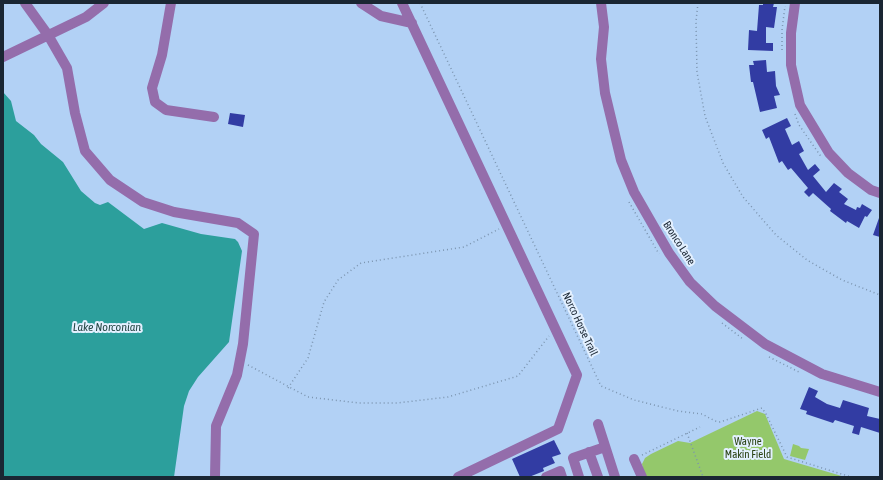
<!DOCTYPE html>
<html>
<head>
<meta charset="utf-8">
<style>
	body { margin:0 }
	#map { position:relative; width:883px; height:480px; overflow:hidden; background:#b2d1f5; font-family:"Asap Condensed",sans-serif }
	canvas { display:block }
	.frame { position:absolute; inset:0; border:4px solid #1a2633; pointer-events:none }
</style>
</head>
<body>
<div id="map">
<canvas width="883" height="480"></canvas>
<div class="frame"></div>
</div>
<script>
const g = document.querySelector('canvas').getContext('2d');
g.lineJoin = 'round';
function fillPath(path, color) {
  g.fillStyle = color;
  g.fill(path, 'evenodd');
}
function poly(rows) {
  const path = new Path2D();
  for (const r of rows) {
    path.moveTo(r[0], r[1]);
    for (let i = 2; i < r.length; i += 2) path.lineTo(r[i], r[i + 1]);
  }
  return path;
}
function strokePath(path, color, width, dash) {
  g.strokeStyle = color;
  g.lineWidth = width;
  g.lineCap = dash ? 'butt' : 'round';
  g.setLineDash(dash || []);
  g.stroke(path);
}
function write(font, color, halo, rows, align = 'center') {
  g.font = font + ' "Asap Condensed",sans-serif';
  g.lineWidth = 4;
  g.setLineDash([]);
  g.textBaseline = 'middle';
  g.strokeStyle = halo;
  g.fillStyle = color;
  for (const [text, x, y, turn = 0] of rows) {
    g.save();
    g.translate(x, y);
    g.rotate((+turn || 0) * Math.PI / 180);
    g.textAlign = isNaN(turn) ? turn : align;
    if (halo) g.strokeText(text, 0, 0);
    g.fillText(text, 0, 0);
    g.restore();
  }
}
fillPath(poly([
	[757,411,765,414,784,459,845,477,645,477,642,464,645,458,651,454,678,441,690,443],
	[793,444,799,446,801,448,809,449,805,460,790,456]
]), '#94c86b');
fillPath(poly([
	[3,92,11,101,16,121,34,135,41,144,63,162,81,191,95,203,100,205,108,202,144,229,162,223,201,234,235,239,238,242,242,251,229,342,198,377,189,391,184,406,174,477,3,477]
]), '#2c9f9c');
fillPath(poly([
	[763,3,774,3,773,7,777,7,774,28,766,27,766,43,773,43,773,51,748,50,749,30,757,31,759,5,763,5],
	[766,60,767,72,775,71,776,86,780,95,774,96,777,108,760,112,753,82,751,82,749,65,754,65,753,61],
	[230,113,245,115,243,127,228,124],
	[787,118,791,126,785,129,792,145,799,141,804,151,799,154,808,170,815,164,820,170,813,176,826,192,834,183,842,189,839,192,848,199,844,204,856,210,857,207,860,208,862,204,872,210,867,217,865,216,859,228,847,221,846,223,830,211,831,209,813,193,809,197,804,192,808,188,791,168,788,170,782,161,779,163,769,137,766,139,762,130],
	[879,218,880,218,880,237,873,235],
	[809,387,818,391,815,397,827,404,840,408,843,400,869,408,867,416,880,419,880,433,861,427,859,435,852,433,854,426,835,420,833,423,806,414,807,411,800,409],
	[554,440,561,454,552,457,555,463,543,468,544,471,529,477,520,477,512,459]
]), '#323ca3');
strokePath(poly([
	[420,3,601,386,634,400,678,411,702,414,715,421,720,422,762,408,766,414,787,457,851,477],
	[698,3,696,21,697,72,705,116,723,163,743,197,776,235,807,260,842,280,880,295],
	[782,30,785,6],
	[782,33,782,53],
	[795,114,799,125,822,158],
	[629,202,659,254],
	[722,323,743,339],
	[769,357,801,373],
	[248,365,308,397,359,403,397,403,448,397,518,376,549,336],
	[288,388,308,358,324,302,338,280,361,263,464,247,499,229],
	[687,433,703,477],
	[642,455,700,427]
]), '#7b94af', 1.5, [1, 3]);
strokePath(poly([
	[25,3,48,35,67,68,75,113,85,151,110,180,143,202,174,212,238,223,254,234,243,344,237,375,216,426,215,477],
	[171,3,162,55,152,88,155,102,166,110,214,117],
	[361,3,381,16,412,23],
	[402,3,577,375,558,429,458,477],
	[601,3,604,27,601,59,605,93,621,160,634,192,669,253,690,282,715,306,765,344,822,374,880,392],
	[795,3,791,33,791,65,800,105,829,153,848,173,871,190,880,193],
	[3,57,86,17,104,3],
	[598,424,615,477],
	[589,452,598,477],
	[634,459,642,477],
	[546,477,560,471,562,477],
	[579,477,573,458,605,447]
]), '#946dab', 10);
write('11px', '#1a2633', '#e3f0ff', [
	["Bronco Lane",679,243,57],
	["Norco Horse Trail",580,324,65]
]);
write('11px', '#294112', '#e3f0ff', [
	["Wayne",748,442],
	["Makin Field",748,455]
]);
write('italic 12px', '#274847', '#e3f0ff', [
	["Lake Norconian",107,327]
]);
</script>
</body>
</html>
